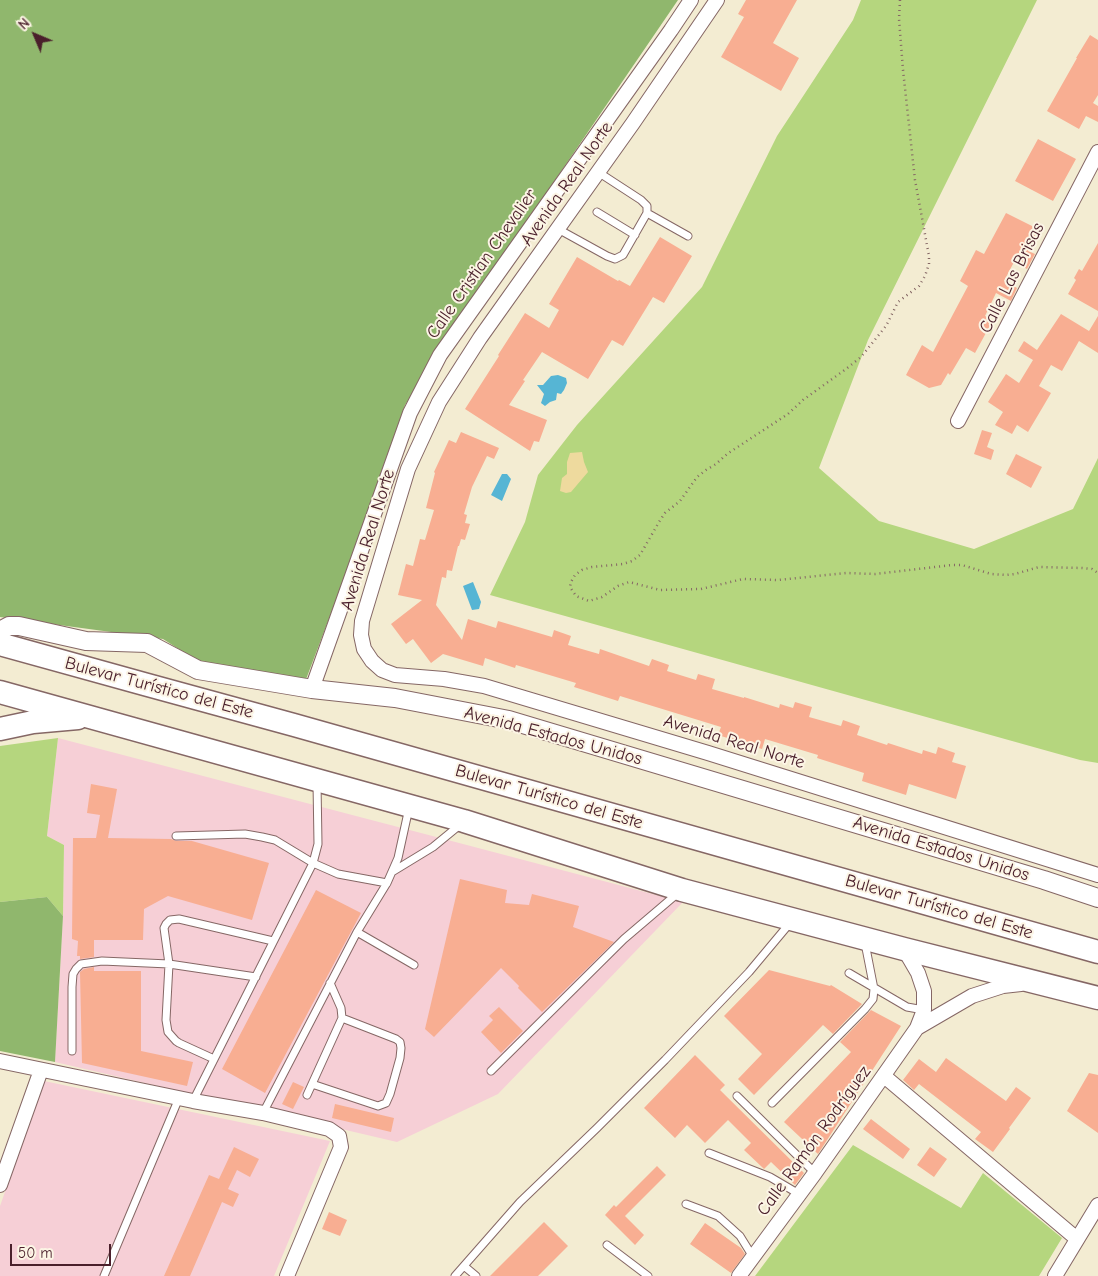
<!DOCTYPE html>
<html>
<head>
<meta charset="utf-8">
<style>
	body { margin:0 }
	#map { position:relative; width:1098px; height:1276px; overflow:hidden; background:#f3ecd2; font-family:"Comic Neue",sans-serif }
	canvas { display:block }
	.north { position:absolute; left:10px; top:10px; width:50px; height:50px; -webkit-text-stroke:4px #fcf5e5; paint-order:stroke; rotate:315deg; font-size:14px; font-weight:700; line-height:20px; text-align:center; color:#4a1f2b }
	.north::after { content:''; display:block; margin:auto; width:18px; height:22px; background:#4a1f2b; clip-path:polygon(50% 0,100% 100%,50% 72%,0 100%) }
	.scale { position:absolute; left:10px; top:1244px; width:101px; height:22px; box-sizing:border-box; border:2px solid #4a1f2b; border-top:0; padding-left:6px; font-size:15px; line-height:18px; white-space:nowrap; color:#4a1f2b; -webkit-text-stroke:4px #fcf5e5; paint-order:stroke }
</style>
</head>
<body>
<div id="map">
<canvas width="1098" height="1276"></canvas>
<div class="north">N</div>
<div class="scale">50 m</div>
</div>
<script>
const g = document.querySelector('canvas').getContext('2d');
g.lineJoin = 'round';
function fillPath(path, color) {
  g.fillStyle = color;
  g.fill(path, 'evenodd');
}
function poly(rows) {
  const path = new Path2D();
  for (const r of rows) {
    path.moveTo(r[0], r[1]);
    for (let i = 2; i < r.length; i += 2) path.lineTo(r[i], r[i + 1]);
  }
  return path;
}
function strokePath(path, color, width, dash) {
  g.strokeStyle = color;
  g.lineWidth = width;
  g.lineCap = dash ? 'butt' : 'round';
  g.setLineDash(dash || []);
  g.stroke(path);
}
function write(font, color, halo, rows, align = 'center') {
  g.font = font + ' "Comic Neue",sans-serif';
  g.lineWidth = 4;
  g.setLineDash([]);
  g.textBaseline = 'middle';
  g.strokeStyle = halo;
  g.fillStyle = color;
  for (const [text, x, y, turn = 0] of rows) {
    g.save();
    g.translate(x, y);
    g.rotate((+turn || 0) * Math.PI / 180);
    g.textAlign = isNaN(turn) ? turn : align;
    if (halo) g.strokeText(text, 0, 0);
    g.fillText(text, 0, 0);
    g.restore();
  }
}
fillPath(poly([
	[58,738,463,844,683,902,498,1094,397,1142,55,1062,63,916,64,845,47,836],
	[44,1081,330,1141,274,1276,0,1276,0,1206]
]), '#f6cfd6');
fillPath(poly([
	[861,0,1037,0,868,340,819,468,879,521,974,549,1073,509,1098,458,1098,763,1080,760,490,595,525,522,538,475,577,425,702,287,777,136,853,20],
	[58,738,47,836,64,845,63,916,47,897,0,902,0,746],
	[853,1145,961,1208,983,1173,1062,1238,1039,1276,755,1276]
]), '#b5d67e');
fillPath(poly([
	[0,0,678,0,504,255,405,405,361,534,305,682,274,674,199,662,163,639,0,617],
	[47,897,63,916,55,1062,0,1051,0,902]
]), '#90b76d');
fillPath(poly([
	[582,452,584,462,588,472,571,492,566,493,560,491,562,478,567,474,567,462,570,453]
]), '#eeda9e');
fillPath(poly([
	[558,375,566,378,567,383,564,390,561,394,557,393,556,400,550,402,545,406,541,403,544,394,537,385,543,385,551,376],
	[502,474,507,474,511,479,502,501,491,495],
	[473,582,481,602,479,609,472,610,463,586]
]), '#56b5d4');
fillPath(poly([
	[746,0,797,0,773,43,799,58,781,91,721,57,744,17,738,14],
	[1090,35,1098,40,1098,95,1093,103,1098,106,1098,122,1086,116,1079,129,1047,111,1077,58,1076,58],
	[1038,139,1076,159,1053,201,1015,181],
	[1006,213,1038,229,1028,251,1035,254,1027,269,1014,262,1004,281,1017,288,1011,301,996,293,985,316,993,320,975,353,966,348,950,375,948,373,941,385,929,388,906,375,922,345,933,352,968,286,960,281,976,250,984,254],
	[660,237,692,256,664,303,653,297,623,346,612,340,588,379,542,352,523,380,525,381,509,405,547,420,539,442,534,441,530,451,465,409,499,356,498,355,525,313,549,328,559,310,549,304,577,257,618,281,619,280,630,286],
	[1098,243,1098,311,1068,294,1076,280,1074,278,1079,269,1082,271],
	[1061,314,1089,331,1098,316,1098,353,1079,341,1062,371,1051,365,1039,386,1051,393,1044,405,1028,432,1017,425,1012,434,995,425,1003,412,988,402,1006,374,1019,383,1033,360,1018,351,1024,341,1037,350],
	[982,430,992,433,987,447,994,450,991,460,974,454],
	[461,432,499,448,494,459,487,456,472,487,464,514,467,515,465,523,470,524,465,540,461,539,459,546,458,546,452,571,447,570,446,578,442,577,436,605,462,640,468,619,496,628,498,621,552,637,554,630,571,636,568,645,599,654,600,649,649,666,652,659,669,665,667,671,696,680,698,674,715,679,712,689,744,698,744,697,779,708,780,704,793,708,795,702,812,707,809,717,841,726,843,720,860,726,857,735,887,745,888,743,922,754,923,750,936,754,938,747,955,753,952,762,966,766,956,799,909,784,906,795,862,781,864,773,817,758,818,755,765,739,762,749,718,735,721,727,620,696,618,701,574,687,576,683,516,665,515,668,485,658,483,666,443,654,431,663,413,639,406,644,391,624,422,600,398,595,406,564,413,566,420,539,425,540,434,510,426,508,435,473,434,472,449,440,456,443],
	[1016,454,1042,467,1031,488,1006,474],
	[91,784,117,789,108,838,171,839,176,841,192,841,269,863,252,920,168,896,144,909,143,940,94,940,94,957,80,959,80,956,77,956,78,941,72,939,73,838,96,838,100,815,87,813],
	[460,879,507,890,505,903,529,905,532,894,579,906,573,927,614,942,542,1012,518,988,519,986,501,968,434,1037,425,1029],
	[316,890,361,913,265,1093,222,1069],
	[94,967,94,971,141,971,141,1051,193,1062,187,1086,82,1063,80,972,84,969],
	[769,970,830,986,831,985,862,1004,833,1034,823,1025,754,1095,738,1079,762,1054,724,1016],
	[499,1007,523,1031,501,1053,481,1032,493,1020,489,1016],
	[871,1010,901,1026,818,1154,784,1122,851,1052,840,1042],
	[695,1055,725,1085,720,1090,804,1173,795,1185,771,1162,764,1169,763,1168,744,1150,751,1143,728,1120,705,1143,687,1125,675,1138,644,1108],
	[946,1058,1006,1101,1016,1087,1031,1098,1009,1128,1010,1129,993,1152,975,1139,981,1132,919,1084,914,1090,903,1080,919,1059,936,1072],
	[1089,1073,1098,1075,1098,1133,1067,1111],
	[293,1082,304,1087,293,1109,282,1104],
	[335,1104,394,1118,391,1132,332,1118],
	[871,1119,910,1149,903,1159,863,1129],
	[234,1147,259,1159,250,1177,237,1170,228,1189,239,1194,233,1207,222,1202,190,1276,164,1276,209,1175,219,1179],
	[930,1147,947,1159,934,1177,917,1165],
	[657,1166,666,1175,625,1216,644,1235,635,1245,605,1215,614,1205,616,1207],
	[329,1212,347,1220,340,1236,322,1229],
	[544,1222,568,1246,538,1276,490,1276],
	[705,1223,741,1248,745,1254,731,1273,690,1244]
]), '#f8ae92');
const service = poly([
	[597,212,635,235],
	[647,213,688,236],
	[558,229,607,256,615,259,623,255,647,213,647,206,641,200,598,172],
	[176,836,245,834,262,837,275,840,313,863,338,874,387,883],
	[392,872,433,847,461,824],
	[357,932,414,965],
	[849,973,907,1007,924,1010],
	[256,977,169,964,164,928,166,924,170,920,179,919,273,941],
	[72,1051,72,987,73,974,76,969,81,964,102,961,169,964,166,1020,168,1032,176,1041,179,1043,214,1059],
	[491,1071,624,939,678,893],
	[312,1084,378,1106,386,1103,390,1094,400,1058,401,1048,400,1042,396,1039,342,1018],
	[307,1095,342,1018,341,1008,330,983],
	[737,1096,815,1173],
	[193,1101,313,863,318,844,317,783],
	[772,1103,865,1009,873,999,874,989,865,943],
	[263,1113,357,932,387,883,398,858,409,808],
	[709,1153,770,1177,799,1194],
	[686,1204,718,1216,740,1236,753,1257],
	[607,1245,648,1276],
	[464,1266,476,1276],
	[104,1276,179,1098],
	[455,1276,520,1202,597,1128,665,1060,749,972,790,923]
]);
const minor = poly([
	[717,0,633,123,480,338,439,402,408,469,381,558,362,621,361,635,364,649,372,661,382,670,395,675,444,679,484,686,708,753,1098,875],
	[958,421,1098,152],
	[312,689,410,413,440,355,671,30,691,0],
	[917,1028,972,996,1003,986,1021,984],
	[0,1061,193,1101,263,1113,329,1129,339,1136,341,1147,287,1276],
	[884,1076,1077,1239],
	[0,1185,41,1070],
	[739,1276,815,1173,917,1028,924,1010,924,991,918,973,904,949],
	[1055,1276,1098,1205]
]);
const tertiary = poly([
	[0,631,9,626,19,626,86,641,147,643,198,670,312,689,395,698,509,720,1044,880,1098,898]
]);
const trunk = poly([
	[0,644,144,684,294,725,1098,952],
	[0,692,464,821,682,890,904,949,1098,998],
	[0,729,33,722,78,718]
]);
strokePath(service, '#856765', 9);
strokePath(minor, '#856765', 16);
strokePath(tertiary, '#856765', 20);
strokePath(trunk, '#856765', 25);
strokePath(poly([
	[900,0,899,19,903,70,915,180,929,256,929,264,925,276,919,286,898,302,886,326,861,357,846,369,803,400,788,414,727,454,716,464,706,470,697,477,680,501,665,513,659,522,640,555,632,561,623,564,592,567,582,570,575,575,571,582,570,587,576,596,589,601,602,597,618,586,629,582,660,590,701,589,743,579,778,580,846,573,875,574,952,565,962,565,991,574,1006,575,1015,574,1039,567,1082,568,1092,569,1098,573]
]), '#856765', 2.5, [1, 4]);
strokePath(service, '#fff', 7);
strokePath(minor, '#fff', 14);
strokePath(tertiary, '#fff', 18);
strokePath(trunk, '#fff', 22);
write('18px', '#4a1f2b', '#fcf5e5', [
	["Avenida Real Norte",567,184,-55],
	["Calle Cristian Chevalier",482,264,-55],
	["Calle Las Brisas",1012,278,-63],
	["Avenida Real Norte",368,540,-73],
	["Bulevar Turístico del Este",159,688,15],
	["Avenida Estados Unidos",553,736,15],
	["Avenida Real Norte",734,742,17],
	["Bulevar Turístico del Este",549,797,16],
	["Avenida Estados Unidos",941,849,17],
	["Bulevar Turístico del Este",939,907,16],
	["Calle Ramón Rodríguez",814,1141,-54]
]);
</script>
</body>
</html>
